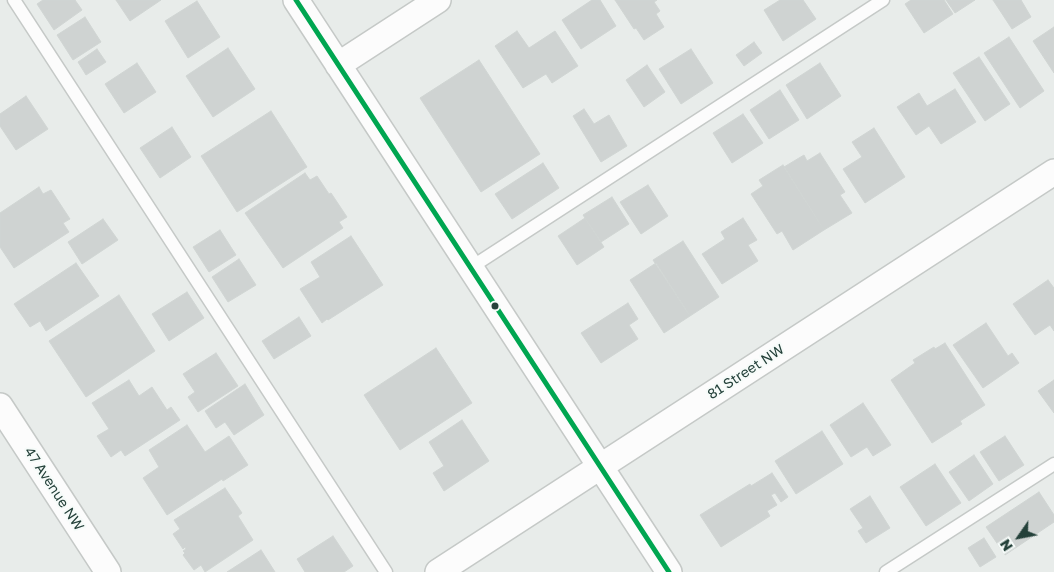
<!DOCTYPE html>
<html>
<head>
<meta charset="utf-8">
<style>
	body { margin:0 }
	#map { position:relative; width:1054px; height:572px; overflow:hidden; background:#e8ecea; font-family:"Golos Text",sans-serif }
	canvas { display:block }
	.north { position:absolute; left:994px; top:512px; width:50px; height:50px; -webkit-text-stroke:4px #f6fbf9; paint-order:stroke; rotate:237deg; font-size:14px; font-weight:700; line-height:20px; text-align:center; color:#24413a }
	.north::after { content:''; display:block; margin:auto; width:18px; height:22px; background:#24413a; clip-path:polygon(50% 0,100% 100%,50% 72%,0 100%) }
</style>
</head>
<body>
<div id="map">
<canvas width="1054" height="572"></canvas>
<div class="north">N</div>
</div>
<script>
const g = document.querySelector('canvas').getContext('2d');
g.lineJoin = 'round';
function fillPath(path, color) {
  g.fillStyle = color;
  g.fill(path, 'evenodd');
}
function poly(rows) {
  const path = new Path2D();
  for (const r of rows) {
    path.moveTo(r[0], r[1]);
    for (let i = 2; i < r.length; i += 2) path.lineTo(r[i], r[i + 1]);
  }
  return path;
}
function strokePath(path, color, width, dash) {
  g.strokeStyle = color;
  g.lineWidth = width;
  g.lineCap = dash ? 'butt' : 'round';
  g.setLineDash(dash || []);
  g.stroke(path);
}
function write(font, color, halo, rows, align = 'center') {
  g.font = font + ' "Golos Text",sans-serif';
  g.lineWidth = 4;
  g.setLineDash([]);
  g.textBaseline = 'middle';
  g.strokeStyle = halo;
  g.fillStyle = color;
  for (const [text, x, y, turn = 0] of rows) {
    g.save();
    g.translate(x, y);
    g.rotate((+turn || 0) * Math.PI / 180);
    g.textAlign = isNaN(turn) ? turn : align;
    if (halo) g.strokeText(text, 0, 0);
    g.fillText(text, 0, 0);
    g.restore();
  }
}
const building = poly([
	[43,0,75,0,82,10,54,30,37,4,43,0],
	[116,0,161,0,130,21,116,0],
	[592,0,600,0,616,26,581,49,562,20,592,0],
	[615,0,657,0,654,2,660,11,656,14,664,27,644,40,636,28,634,29,615,0],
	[780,0,803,0,816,19,783,41,764,10,780,0],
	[911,0,944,0,953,14,924,33,905,4,911,0],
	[946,0,975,0,955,13,946,0],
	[993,0,1021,0,1031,17,1012,29,993,0],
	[197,1,220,37,188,58,165,21,197,1],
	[85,17,101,42,73,60,57,35,85,17],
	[1054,27,1054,73,1033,41,1054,27],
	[517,31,529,48,555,31,578,66,552,83,546,74,523,88,495,46,517,31],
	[1009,37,1044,91,1020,108,984,53,1009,37],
	[754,42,762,53,744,66,736,55,754,42],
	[228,48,255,89,213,117,186,76,228,48],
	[97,49,106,62,86,75,78,62,97,49],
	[691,49,713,83,681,104,659,69,691,49],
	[979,57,1010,104,985,121,953,73,979,57],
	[479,60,540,154,481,192,420,98,479,60],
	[137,63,156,92,124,113,105,84,137,63],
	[820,63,841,96,807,119,786,85,820,63],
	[647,65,665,92,644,107,626,80,647,65],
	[955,89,976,122,941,144,929,126,916,135,897,107,919,93,927,106,955,89],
	[780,90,799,120,769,139,750,110,780,90],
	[26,96,48,129,16,150,0,126,0,114,26,96],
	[584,109,594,124,609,115,627,146,601,162,573,116,584,109],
	[271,111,307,167,237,212,201,156,271,111],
	[743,114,763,143,732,163,713,133,743,114],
	[172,127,191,157,160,178,140,148,172,127],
	[874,128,905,177,865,203,843,169,862,157,852,142,874,128],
	[820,153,845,192,840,195,852,213,824,230,784,167,804,155,807,161,820,153],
	[543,163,559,188,512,219,495,194,543,163],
	[783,165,824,230,793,250,782,231,777,234,751,194,763,186,759,180,783,165],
	[305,173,310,180,317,176,329,194,331,193,347,217,339,222,343,228,283,268,245,213,305,173],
	[648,185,668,216,641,234,620,202,648,185],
	[39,187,43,194,51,190,70,219,63,223,69,232,14,268,0,247,0,213,39,187],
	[612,197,629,224,601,242,583,215,612,197],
	[585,218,604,247,577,265,558,236,585,218],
	[743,218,757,240,748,245,758,261,722,284,702,254,725,239,721,232,743,218],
	[103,219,118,240,82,264,68,242,103,219],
	[220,230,236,255,209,272,193,247,220,230],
	[351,236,383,285,328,320,327,319,322,323,300,289,320,277,311,262,351,236],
	[683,241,719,297,690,316,653,260,683,241],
	[239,259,256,285,228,302,212,277,239,259],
	[76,263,99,296,46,331,40,321,30,327,14,304,76,263],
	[656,263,690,316,664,333,630,280,656,263],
	[1048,280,1054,288,1054,331,1050,325,1035,335,1013,304,1048,280],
	[187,292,204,318,169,341,152,314,187,292],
	[119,295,155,351,86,397,49,341,119,295],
	[628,303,638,319,629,325,638,339,601,363,581,333,628,303],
	[299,317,311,336,274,359,262,341,299,317],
	[986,323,1008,356,1012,353,1019,363,983,388,953,345,986,323],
	[945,343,985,405,960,421,962,424,932,443,891,380,915,363,913,360,934,347,935,349,945,343],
	[436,348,472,403,400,450,364,395,436,348],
	[216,353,238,386,198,412,188,397,195,392,183,374,216,353],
	[129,380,139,396,152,387,167,410,171,407,180,420,125,456,121,450,111,457,97,436,109,429,92,403,129,380],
	[1054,380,1054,413,1038,391,1054,380],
	[245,384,264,415,234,435,225,422,216,428,205,411,245,384],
	[863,403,891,445,873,456,867,447,851,457,830,425,863,403],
	[462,420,489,461,444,491,433,473,444,466,429,442,462,420],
	[187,425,205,452,229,436,248,465,223,481,222,479,167,515,143,478,159,467,149,450,187,425],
	[822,431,843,464,796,494,775,461,822,431],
	[1005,436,1024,465,999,481,980,452,1005,436],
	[974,455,993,484,969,501,949,472,974,455],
	[935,464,961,503,926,526,900,487,935,464],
	[772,473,788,497,781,502,775,493,771,495,777,505,767,511,770,516,721,547,700,515,750,484,751,486,772,473],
	[225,488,242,513,238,516,253,540,205,572,201,565,194,570,183,555,185,553,183,551,186,549,185,547,183,549,173,534,180,529,174,520,225,488],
	[1039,492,1054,515,1054,522,1005,555,986,527,1039,492],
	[870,496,890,528,866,543,858,531,863,528,850,509,870,496],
	[333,536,353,566,344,572,305,572,297,559,333,536],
	[984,538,996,557,980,567,968,548,984,538],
	[261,550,275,572,227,572,261,550]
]);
fillPath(building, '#cfd3d2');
strokePath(building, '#d0d5d3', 1);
const service = poly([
	[14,0,386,572],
	[470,268,883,0],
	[886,572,1054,464]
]);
const minor = poly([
	[296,0,669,572],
	[338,65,438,0],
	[0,406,108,572],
	[438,572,1054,172]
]);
strokePath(service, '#c5c9c7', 15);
strokePath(minor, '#c5c9c7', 28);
strokePath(service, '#fcfcfc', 12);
strokePath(minor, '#fcfcfc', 25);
strokePath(poly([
	[296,0,669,572]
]), '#00a651', 5);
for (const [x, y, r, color] of [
	[495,306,4.5,"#24413a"]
]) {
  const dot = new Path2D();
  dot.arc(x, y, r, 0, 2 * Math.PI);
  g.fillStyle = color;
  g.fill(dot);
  strokePath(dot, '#f6fbf9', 2);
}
write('14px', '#24413a', '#f6fbf9', [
	["81 Street NW",746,372,-33],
	["47 Avenue NW",54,489,57]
]);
</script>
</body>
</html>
